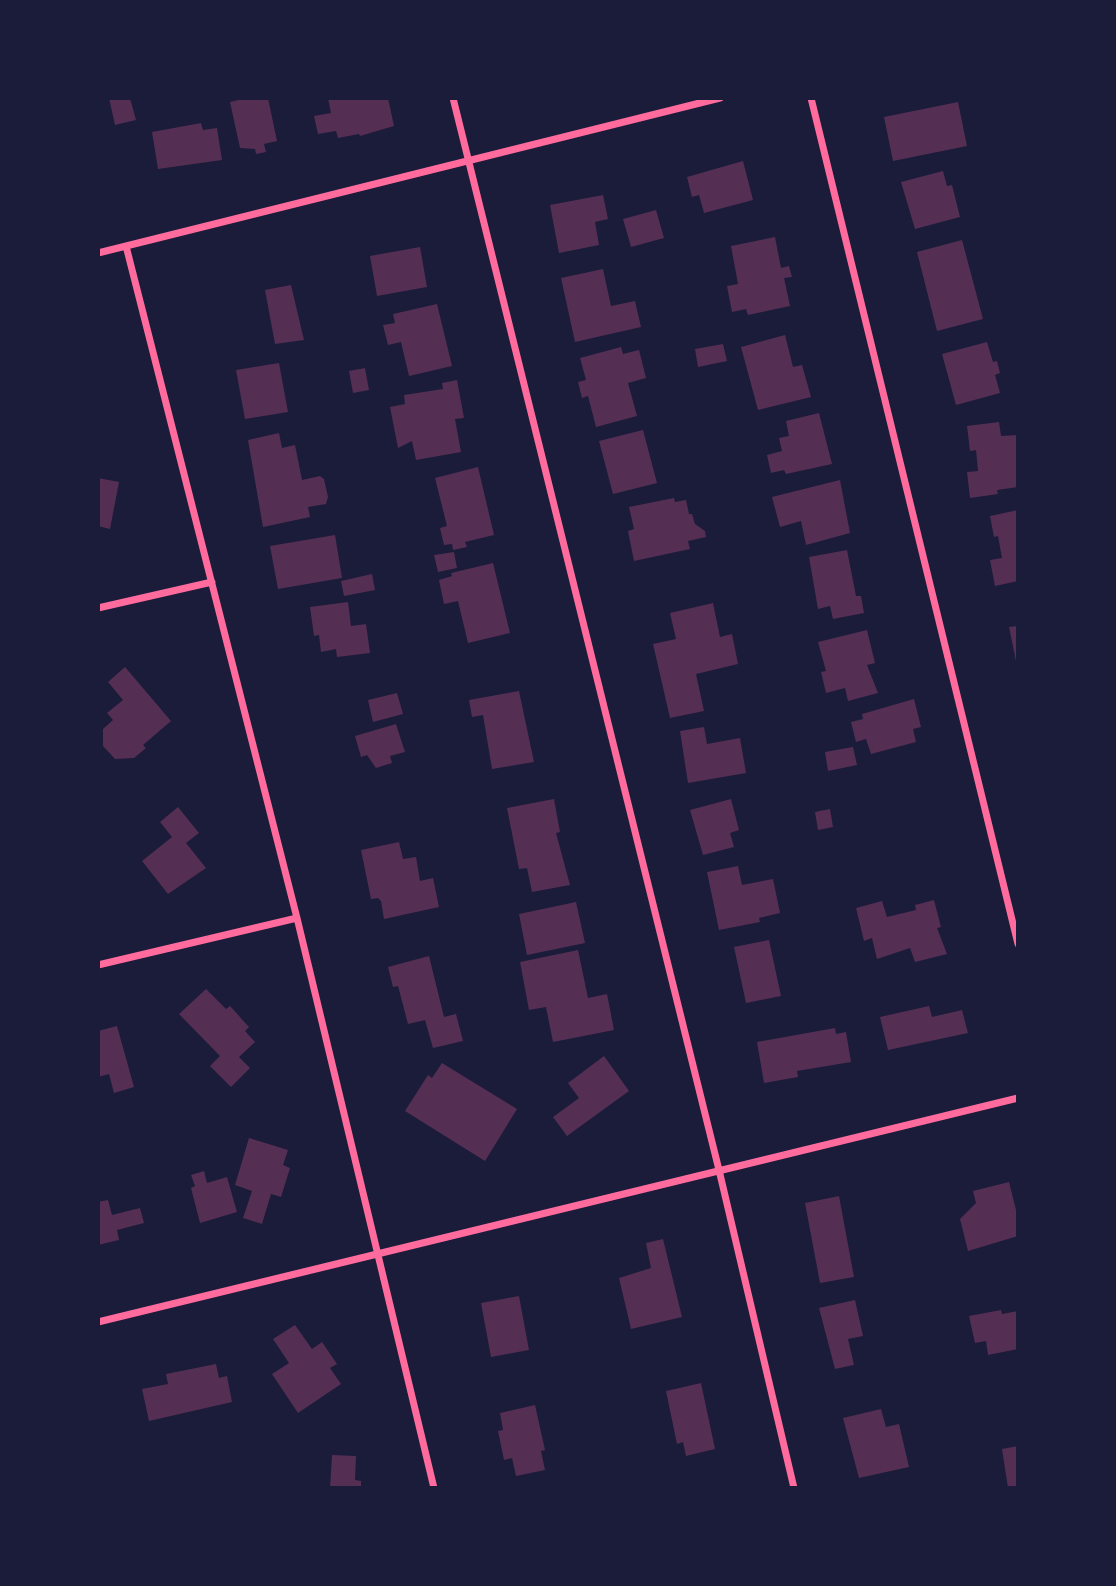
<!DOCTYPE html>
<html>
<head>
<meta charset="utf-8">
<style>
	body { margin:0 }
	#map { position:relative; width:1116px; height:1586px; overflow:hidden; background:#1b1b3a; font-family:Inter,sans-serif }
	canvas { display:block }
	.frame { position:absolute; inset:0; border:100px solid #1b1b3a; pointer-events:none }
</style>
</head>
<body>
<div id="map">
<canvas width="1116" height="1586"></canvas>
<div class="frame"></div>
</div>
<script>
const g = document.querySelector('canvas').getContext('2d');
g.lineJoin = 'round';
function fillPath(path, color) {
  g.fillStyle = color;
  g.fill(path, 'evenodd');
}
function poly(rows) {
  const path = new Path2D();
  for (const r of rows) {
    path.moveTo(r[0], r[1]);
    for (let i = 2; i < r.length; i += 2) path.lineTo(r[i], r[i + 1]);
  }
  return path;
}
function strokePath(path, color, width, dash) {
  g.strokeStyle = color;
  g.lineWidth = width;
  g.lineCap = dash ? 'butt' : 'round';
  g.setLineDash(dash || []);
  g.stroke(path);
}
fillPath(poly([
	[109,98,130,98,136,120,115,125],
	[247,98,268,98,277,141,264,144,266,152,256,154,255,149,240,148,230,102],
	[328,98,388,98,394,126,360,136,359,134,338,138,336,131,318,134,314,116,331,113],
	[958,102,967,146,893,161,884,117],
	[201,123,203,130,217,128,222,160,158,169,152,132],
	[743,161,753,200,704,213,699,195,692,197,687,177],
	[943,171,947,186,952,185,960,217,915,229,901,182],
	[603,195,608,219,595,222,599,245,559,253,550,205],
	[656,210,664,238,631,247,623,219],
	[775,237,781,268,789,266,792,277,784,278,790,306,748,315,746,309,732,312,727,286,738,284,731,246],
	[962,240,983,319,937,331,917,252],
	[420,247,427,287,377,296,370,256],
	[603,269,611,306,635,301,641,327,575,342,561,278],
	[291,285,304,340,275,344,265,290],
	[437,304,452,366,409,376,401,342,388,345,383,325,395,323,393,314],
	[785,335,793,367,802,365,811,397,758,410,741,347],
	[987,342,993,362,997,361,1000,373,995,375,1000,393,956,405,942,354],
	[723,344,727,361,698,367,695,349],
	[621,347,623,354,639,350,646,378,628,383,637,416,596,427,588,396,582,398,578,382,586,380,580,358],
	[279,363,288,412,245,419,236,370],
	[365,368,369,390,353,393,349,371],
	[457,380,464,418,455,419,461,452,416,460,412,441,398,448,390,407,405,404,404,395,443,389,442,383],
	[819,413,832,464,786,474,784,470,771,473,767,455,782,451,779,438,789,436,786,421],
	[999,422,1001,436,1018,435,1018,487,997,490,998,494,970,498,967,472,978,471,976,450,970,451,967,426],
	[643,430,657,483,613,494,599,441],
	[279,433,282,448,295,445,302,480,320,476,324,479,328,497,326,504,308,507,310,517,263,527,248,440],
	[478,467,494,535,465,542,467,547,453,550,452,544,444,545,440,528,447,526,435,478],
	[98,478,119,482,110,529,98,526],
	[840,480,850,533,806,545,801,521,780,527,772,497],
	[674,498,675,502,686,500,689,514,692,514,695,524,705,531,706,537,688,541,690,549,634,561,628,531,634,529,629,507],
	[1018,510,1018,581,995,586,990,560,1002,558,998,536,994,537,990,516],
	[335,535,342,578,278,589,270,546],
	[847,550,856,596,861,596,864,613,833,619,830,606,818,609,809,557],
	[454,552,457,568,438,572,434,555],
	[493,563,510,633,468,643,458,601,444,604,439,580,452,576,451,573],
	[372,574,375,590,344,596,341,581],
	[348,602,351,626,366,624,370,653,337,657,336,649,321,652,319,635,314,636,310,607],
	[713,603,720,637,732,634,738,664,696,674,704,711,670,718,653,644,676,639,670,613],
	[1018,626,1018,665,1017,666,1009,627],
	[867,630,875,663,867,665,878,693,848,701,845,688,826,693,821,672,826,671,818,642],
	[125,667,171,721,143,745,146,748,134,758,115,759,103,746,103,729,113,720,107,713,123,700,108,682],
	[519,691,534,762,492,769,483,715,472,717,469,700],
	[397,693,403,714,373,722,368,700],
	[914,699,921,727,913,729,916,742,871,754,866,739,856,742,851,722,863,719,862,714],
	[396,724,405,752,390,756,392,763,376,768,367,755,361,757,355,736],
	[704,727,707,744,740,738,746,773,688,783,680,731],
	[853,747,857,765,828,771,825,752],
	[554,799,560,832,556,833,570,885,532,892,527,868,519,869,507,808],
	[731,799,739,830,730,833,734,847,703,855,690,810],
	[178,807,199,833,186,843,206,868,168,894,142,861,172,837,160,822],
	[830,809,833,827,818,830,815,812],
	[399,842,403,859,416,857,420,881,433,878,439,907,384,919,381,901,378,898,371,899,361,850],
	[738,866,742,885,773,879,780,913,759,918,760,922,719,930,707,872],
	[934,900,941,927,937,928,947,954,915,962,910,948,877,959,872,938,864,941,856,908,882,901,887,917,916,910,915,905],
	[576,902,585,943,527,955,519,914],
	[769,940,781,996,746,1003,734,947],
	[578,950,588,998,607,994,614,1030,553,1042,546,1007,529,1010,520,962],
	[429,956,444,1017,456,1014,463,1041,433,1048,425,1020,408,1024,398,986,393,987,388,967],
	[206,989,226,1009,230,1006,249,1027,245,1031,255,1042,239,1057,250,1068,231,1087,210,1066,220,1056,179,1014],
	[929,1006,932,1017,962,1010,968,1033,888,1050,880,1017],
	[117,1026,134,1087,114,1093,109,1074,98,1077,98,1031],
	[835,1028,836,1034,846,1032,851,1062,797,1071,798,1077,764,1083,757,1042],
	[604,1056,629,1091,567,1136,553,1117,579,1098,568,1083],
	[442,1063,517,1109,485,1161,405,1111,428,1075,432,1078],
	[249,1138,288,1150,283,1165,290,1168,281,1197,271,1194,262,1224,243,1218,252,1191,235,1185],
	[204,1171,207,1183,227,1177,237,1212,200,1223,191,1188,195,1186,191,1175],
	[1009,1182,1018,1218,1018,1236,968,1251,960,1219,976,1203,973,1191],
	[839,1196,854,1277,820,1283,805,1203],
	[108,1200,112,1215,140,1208,144,1223,117,1230,119,1240,98,1245,98,1202],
	[663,1239,682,1317,631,1329,619,1278,651,1268,646,1243],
	[519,1296,529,1350,491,1357,481,1303],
	[855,1300,863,1336,848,1339,854,1365,835,1369,819,1308],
	[1001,1310,1002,1314,1018,1311,1018,1349,988,1355,986,1341,975,1343,969,1316],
	[295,1325,312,1349,322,1342,337,1364,330,1368,341,1384,298,1413,272,1374,289,1363,273,1339],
	[216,1364,219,1378,227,1376,232,1402,149,1421,142,1389,168,1384,166,1374],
	[701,1383,715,1449,686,1456,683,1442,677,1444,666,1391],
	[535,1405,545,1450,541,1451,545,1470,516,1476,512,1458,504,1460,498,1431,503,1430,500,1413],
	[881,1409,886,1427,899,1424,909,1467,859,1478,843,1418],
	[1018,1446,1018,1488,1008,1488,1002,1449],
	[332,1455,356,1456,355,1480,361,1481,361,1488,330,1488]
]), '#542f53');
strokePath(poly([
	[453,98,719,1170,794,1488],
	[811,98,1018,944],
	[126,246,297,918,434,1488],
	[98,253,720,98],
	[98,608,212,582],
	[98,965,297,918],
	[98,1322,1018,1098]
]), '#ff6b9d', 7);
</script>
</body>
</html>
